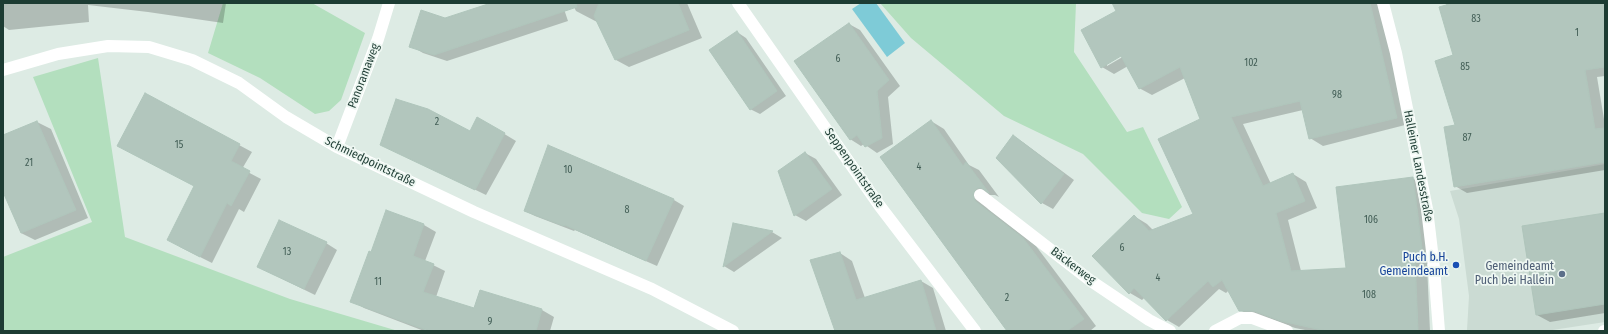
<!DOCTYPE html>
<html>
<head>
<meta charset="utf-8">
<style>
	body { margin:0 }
	#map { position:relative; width:1608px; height:334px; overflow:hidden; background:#ddebe4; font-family:"Fira Sans Condensed",sans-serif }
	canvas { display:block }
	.frame { position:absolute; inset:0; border:4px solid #1d3c33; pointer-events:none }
</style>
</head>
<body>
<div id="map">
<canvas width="1608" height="334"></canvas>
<div class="frame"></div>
</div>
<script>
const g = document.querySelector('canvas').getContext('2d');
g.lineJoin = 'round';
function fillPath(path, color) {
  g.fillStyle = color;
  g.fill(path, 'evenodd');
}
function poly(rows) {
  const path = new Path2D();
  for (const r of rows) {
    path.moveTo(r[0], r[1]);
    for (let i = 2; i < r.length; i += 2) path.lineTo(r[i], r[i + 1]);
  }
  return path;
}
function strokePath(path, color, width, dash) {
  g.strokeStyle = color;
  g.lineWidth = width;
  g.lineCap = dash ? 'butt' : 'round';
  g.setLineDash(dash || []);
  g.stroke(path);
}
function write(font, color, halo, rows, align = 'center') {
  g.font = font + ' "Fira Sans Condensed",sans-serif';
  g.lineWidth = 3.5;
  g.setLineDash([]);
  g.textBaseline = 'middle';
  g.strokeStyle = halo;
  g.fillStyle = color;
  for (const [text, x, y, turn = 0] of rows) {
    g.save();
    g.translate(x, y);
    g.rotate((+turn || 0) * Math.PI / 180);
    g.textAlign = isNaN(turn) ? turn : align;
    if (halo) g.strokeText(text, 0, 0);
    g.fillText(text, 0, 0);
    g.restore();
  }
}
fillPath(poly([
	[1605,164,1605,322,1546,331,1467,330,1469,296,1459,219,1450,191]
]), '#cbdbd3');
fillPath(poly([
	[223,3,312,3,365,33,341,100,329,111,315,114,260,78,208,53],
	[880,3,1076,3,1074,52,1127,132,1143,127,1182,207,1169,219,1142,213,1083,154,1004,116,911,38],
	[98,58,125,237,290,299,398,331,3,331,3,257,92,222,33,77]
]), '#b3dfbe');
fillPath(poly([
	[861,3,876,3,905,43,887,57,852,9]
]), '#7ecbd7');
fillPath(poly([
	[3,3,226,3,223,23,148,12,88,5,89,22,9,30,3,26],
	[487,3,562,3,568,21,447,61,423,53,411,46,445,19,488,5],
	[572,3,687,3,702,38,629,67,616,60,599,23,576,11],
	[1113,3,1380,3,1409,124,1323,146,1310,138,1303,110,1243,124,1271,184,1293,174,1306,182,1317,208,1288,220,1301,271,1348,269,1412,178,1425,186,1435,263,1427,264,1430,331,1310,331,1295,328,1268,318,1253,317,1240,310,1229,290,1226,293,1219,289,1179,327,1167,320,1145,297,1142,300,1130,293,1134,216,1147,224,1153,230,1194,214,1202,119,1185,78,1152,95,1139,88,1128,66,1114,74,1102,67,1118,11],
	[1125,53,1126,55,1107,66,1107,63],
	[1446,3,1605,3,1605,76,1597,77,1605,125,1605,170,1467,193,1455,186,1456,126,1454,56],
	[849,24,860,30,900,86,888,97,893,144,877,153,864,144,861,146,850,139],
	[737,32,746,38,786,96,760,114,750,109],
	[146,95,252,152,242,169,261,179,244,212,239,209,212,263,180,247,195,186],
	[478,118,516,141,486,195,381,144,471,132],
	[931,121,944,129,969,165,979,170,999,197,995,195,990,195,985,201,988,209,1036,246,1096,326,1090,331,1009,331],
	[37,122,51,129,88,218,35,240,21,233,3,189,3,136],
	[1013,136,1024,143,1074,180,1053,209,1042,203],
	[549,146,674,200,684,206,657,266,575,230,574,231,535,216,525,211],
	[805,153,816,159,842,195,806,221,795,215],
	[387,211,424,225,436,232,425,261,445,271,436,297,475,309,481,292,542,310,554,317,550,331,436,331,425,328,424,331,364,308,352,301,372,253],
	[1605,214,1605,313,1550,322,1537,315],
	[733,224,772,232,782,238,734,272,724,266],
	[326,243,337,250,315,295,258,267],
	[840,253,852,261,865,298,921,281,933,288,946,331,836,331]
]), '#0003');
const building = poly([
	[491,3,576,3,577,7,434,55,409,47,421,10,445,18,491,3],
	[599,3,678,3,689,30,615,60,594,16,599,3],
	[1112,3,1370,3,1397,118,1309,139,1300,101,1231,117,1263,186,1293,173,1305,201,1276,213,1291,271,1346,268,1336,187,1413,177,1423,256,1415,257,1418,331,1326,331,1281,321,1254,311,1239,311,1222,280,1213,287,1208,281,1166,321,1134,288,1129,294,1092,256,1134,215,1149,231,1193,214,1158,139,1200,119,1180,67,1139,89,1121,56,1101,68,1081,30,1116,11,1112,3],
	[1453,3,1605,3,1605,67,1585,70,1595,129,1605,128,1605,162,1454,187,1444,127,1455,125,1435,61,1453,55,1439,7,1453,3],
	[849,23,889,80,877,91,882,138,865,147,857,135,850,140,794,61,849,23],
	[737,31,777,91,750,110,709,50,737,31],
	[145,93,240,144,231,161,250,171,231,206,227,203,200,257,167,240,194,186,117,146,145,93],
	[396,99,428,109,470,131,477,117,505,133,475,190,380,145,396,99],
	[931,120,963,166,966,162,989,193,981,188,977,188,973,194,975,201,1023,238,1084,319,1067,331,1007,331,880,157,931,120],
	[37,121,76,210,21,233,3,192,3,135,37,121],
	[1013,135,1064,174,1041,204,996,158,1013,135],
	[548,145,674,199,646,261,565,225,564,226,524,211,548,145],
	[805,152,832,189,794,216,778,171,805,152],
	[386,210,424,224,413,256,434,264,423,292,474,308,480,290,542,309,536,331,429,331,350,302,369,251,371,252,386,210],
	[1605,213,1605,304,1536,315,1522,226,1605,213],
	[279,220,327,242,304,289,257,267,279,220],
	[733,223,773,231,723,267,733,223],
	[840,252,856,300,921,280,936,331,835,331,810,260,840,252]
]);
fillPath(building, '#b2c6bd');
strokePath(building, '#afc5bb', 1);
strokePath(poly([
	[738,3,879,205,975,331],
	[3,70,58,54,108,46,149,47,192,60,239,83,286,117,337,147,474,212,652,289,733,331],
	[337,147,378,39,389,3],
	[980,195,1091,281,1149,320,1170,331],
	[1215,331,1240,318,1252,318,1287,331],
	[1604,331,1605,331]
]), '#fff', 12);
strokePath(poly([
	[1383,3,1396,53,1427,209,1434,268,1439,331]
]), '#fff', 12);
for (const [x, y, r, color] of [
	[1456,265,4,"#1a4fb4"],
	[1562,274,4,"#5c6f8a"]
]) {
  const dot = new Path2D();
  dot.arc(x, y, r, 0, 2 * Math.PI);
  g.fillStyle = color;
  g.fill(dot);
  strokePath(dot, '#eef7f2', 1.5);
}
write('10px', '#425e56', null, [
	["83",1476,19],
	["1",1577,33],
	["6",838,59],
	["102",1251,63],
	["85",1465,67],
	["98",1337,95],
	["2",437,122],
	["87",1467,138],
	["15",179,145],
	["21",29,163],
	["4",919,167],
	["10",568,170],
	["8",627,210],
	["106",1371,220],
	["6",1122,248],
	["13",287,252],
	["4",1158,278],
	["11",378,282],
	["108",1369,295],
	["2",1007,298],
	["9",490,322]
]);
write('12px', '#1d3c33', '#eef7f2', [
	["Panoramaweg",364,76,-69],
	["Schmiedpointstraße",370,162,26],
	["Halleiner Landesstraße",1418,166,79],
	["Seppenpointstraße",854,168,55],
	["Bäckerweg",1073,266,37]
]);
write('12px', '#164399', '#eef7f2', [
	["Puch b.H.",1448,258],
	["Gemeindeamt",1448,272]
], 'right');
write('12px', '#4e5e75', '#eef7f2', [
	["Gemeindeamt",1554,267],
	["Puch bei Hallein",1554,281]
], 'right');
</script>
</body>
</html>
